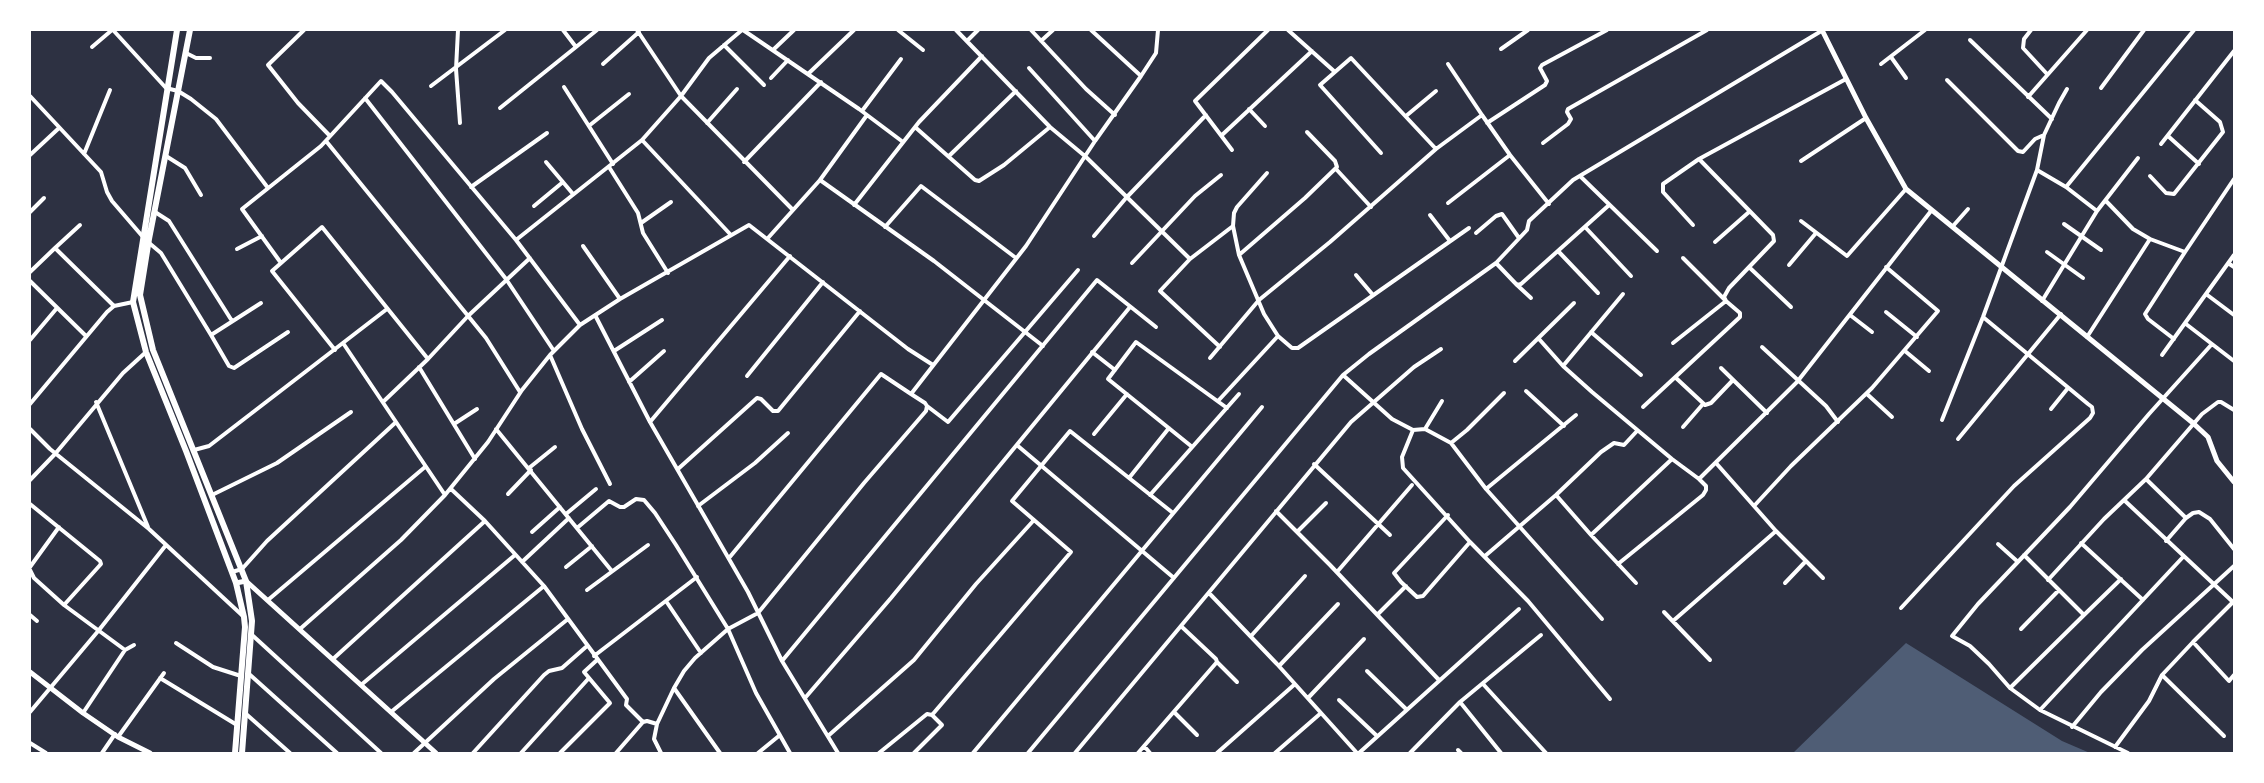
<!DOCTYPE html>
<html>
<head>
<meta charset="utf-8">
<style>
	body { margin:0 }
	#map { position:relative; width:2264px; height:783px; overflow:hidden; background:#2d3142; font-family:"Exo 2",sans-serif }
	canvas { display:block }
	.frame { position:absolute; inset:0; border:31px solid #fff; pointer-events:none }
</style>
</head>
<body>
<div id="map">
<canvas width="2264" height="783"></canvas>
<div class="frame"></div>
</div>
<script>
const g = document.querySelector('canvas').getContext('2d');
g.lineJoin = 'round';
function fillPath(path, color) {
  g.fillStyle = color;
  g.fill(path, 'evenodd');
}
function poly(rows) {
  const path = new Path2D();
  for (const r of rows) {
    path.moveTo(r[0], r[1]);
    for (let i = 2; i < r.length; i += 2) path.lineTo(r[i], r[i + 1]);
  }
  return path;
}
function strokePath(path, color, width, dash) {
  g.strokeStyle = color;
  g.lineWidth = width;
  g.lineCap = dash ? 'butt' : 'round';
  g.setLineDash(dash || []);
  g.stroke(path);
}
fillPath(poly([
	[1906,643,2062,741,2090,753,1793,753]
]), '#4f5d75');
strokePath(poly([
	[113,30,166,88,178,91,191,99,216,119,268,188],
	[304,30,268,65,298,103,330,136],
	[458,30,456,69,460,123],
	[563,30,576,47,597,30],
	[637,30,681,96,793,210],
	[743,30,859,109,903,142],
	[898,30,923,50],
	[956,30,1050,127,1086,157,1190,259,1233,226,1239,255,1264,314,1278,336,1292,348,1298,348,1469,228],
	[1031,30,1086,89,1115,115],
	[1288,30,1335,72],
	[2031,30,2024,39,2023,48,2047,74],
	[1970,40,2052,119],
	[967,41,978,30],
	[1041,41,1053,30],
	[724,45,764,85],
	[92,47,112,30],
	[1501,49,1528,30],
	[773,50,794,30],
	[186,53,196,58,210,58],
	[1891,57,1906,78],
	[603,64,639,32],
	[1881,64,1925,30],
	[1029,68,1095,141],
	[808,74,854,30],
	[1141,76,1156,53,1158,30],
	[771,78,788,60],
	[1947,80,2018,151,2023,152,2035,139,2044,135],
	[431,86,505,30],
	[564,87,613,164],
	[2101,88,2144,30],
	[30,96,101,172,107,192,112,201,143,237],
	[2028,97,2087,30],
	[365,98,506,279,554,351],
	[500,108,576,47],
	[1249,109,1265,126],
	[862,111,901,59],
	[1482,115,1510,155,1549,204],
	[1406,116,1436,91],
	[707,123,737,89],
	[1487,123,1545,85,1547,81,1540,68,1542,65,1607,30],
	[590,125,629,94],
	[915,127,975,180,979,181,1004,165,1050,127],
	[1222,135,1312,51],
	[2168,136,2199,164],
	[642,140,730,234],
	[326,141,486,338,520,392],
	[1543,143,1568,124,1571,119,1567,112,1568,109,1707,30],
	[2161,144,2234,51],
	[1232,150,1195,101,1268,30],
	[1381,153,1320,85,1351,58,1436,149],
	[84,154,110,90],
	[30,155,59,128],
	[166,156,185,168,201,195],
	[949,156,1016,91],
	[1801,161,1866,118],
	[546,162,573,194],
	[744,162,821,82],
	[609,167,638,213,643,233,668,273],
	[1336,169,1371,207],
	[2037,170,2066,187,2097,211],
	[1580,176,1657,251],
	[2150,176,2166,193,2174,194,2223,132,2220,122,2195,100],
	[820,180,934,261,1043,346],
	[471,187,547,133],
	[2066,187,2194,30],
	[2106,201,2133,229,2150,239],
	[1448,203,1510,155],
	[854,205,919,122,982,56],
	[534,206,563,182],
	[30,212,44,198],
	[155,212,169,221,232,321],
	[1430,215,1450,241],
	[1801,221,1847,256,1906,189],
	[641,223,671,202],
	[2064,224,2101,250],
	[1693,225,1663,192,1663,184,1699,159,1846,79],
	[1233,226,1234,213,1237,207,1267,173],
	[1953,226,1968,209],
	[885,227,921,186,1016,258],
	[1585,227,1631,276],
	[1476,233,1496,216,1502,214,1519,238],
	[1094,236,1126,198,1206,115],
	[768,238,820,180,867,115],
	[516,240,642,140,681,96,709,58,742,30],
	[148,242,161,253,211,335,261,303],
	[1715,242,1749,212],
	[583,246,620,299],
	[55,248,80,225],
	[237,249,262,236],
	[1558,251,1598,293],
	[2047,252,2083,278],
	[1239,255,1305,198,1337,167,1335,161,1307,132],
	[1683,258,1724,299],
	[1190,259,1160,291,1220,347],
	[281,263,242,209,321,146,381,81,392,92,516,240,580,325],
	[1132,263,1195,196,1221,175],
	[1496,263,1517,285,1521,284,1608,206],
	[2228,263,2234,267],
	[1789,265,1816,233],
	[1750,268,1791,307],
	[30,272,55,248,114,306],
	[1356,275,1373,295],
	[30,281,86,336],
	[1517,285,1531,298],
	[2206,294,2234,315],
	[2042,301,2097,211,2138,158],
	[1886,312,1917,337],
	[595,315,650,422,748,592,782,661,838,753],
	[1850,315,1872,332],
	[2186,324,2234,361],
	[1591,332,1641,375],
	[211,335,229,366,234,368,288,332],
	[2087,337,2150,239,2185,252,2234,179],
	[1539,339,1563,366,1592,392,1672,459,1699,479,1797,382,1931,211],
	[2174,339,2148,319,2145,314,2185,252],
	[30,340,57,308],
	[343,343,445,495],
	[1673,343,1726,301],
	[1762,347,1826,406,1838,422],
	[335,350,272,271,322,227,428,359],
	[614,351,662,320],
	[1905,351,1929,371],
	[1092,352,1115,370],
	[550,355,582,429,610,484],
	[2162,355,2234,255],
	[1210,358,1259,300,1330,242,1436,149,1482,115,1448,64],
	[1515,361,1574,303],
	[1563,366,1623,294],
	[419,367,475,459],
	[1721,368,1767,413],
	[1343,375,1392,419,1413,430,1425,429,1451,443,1486,489,1602,619],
	[747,376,823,282],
	[1676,378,1705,405,1711,403,1733,380],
	[629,382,664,351],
	[1526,391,1564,426],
	[1867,394,1892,417],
	[384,401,428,359,468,316,530,258],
	[1218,401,1278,336],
	[96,402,148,527],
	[30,404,107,312,114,306,133,302],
	[927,406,948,422,1078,270],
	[1643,407,1740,317,1740,313,1726,301,1724,297,1729,288,1774,241,1773,235,1699,159],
	[2051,409,2068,388],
	[1942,420,1983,317,2037,170,2044,135,2059,103,2067,89],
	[650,422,790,256],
	[454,424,477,409],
	[1683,427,1703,404],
	[30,429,50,449,149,529,244,617],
	[496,429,611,570],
	[1425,429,1442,401],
	[1413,430,1402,457,1403,468,1470,542,1528,601,1610,699],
	[1094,434,1127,394],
	[1958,439,2061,314],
	[1451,443,1467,430,1504,393],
	[1018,446,1174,578],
	[1191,446,1108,379,1136,342,1227,408],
	[194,450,209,446,387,309],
	[1716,463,1776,531,1823,578],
	[1314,464,1390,535],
	[529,468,555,447],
	[678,469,757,398,761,399,773,411,778,411,860,311],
	[1129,478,1169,428],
	[2146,479,2186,518],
	[30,480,55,454,123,373,146,352],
	[451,489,485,521,544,586,627,699,626,705,643,722],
	[1486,489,1576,415],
	[508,494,531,470],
	[212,495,277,463,351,412],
	[1150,495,1239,394],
	[1556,495,1591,535,1636,583],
	[2124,500,2234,603],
	[30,504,100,561,101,564,64,605],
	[698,506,755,463,788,433],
	[1754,506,1791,466,1872,388,1938,311,1886,267],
	[1276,511,1330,565,1439,680],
	[566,514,596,489],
	[1448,515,1394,573,1401,582,1417,597,1423,596,1470,542],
	[1034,520,1012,501,1070,431,1173,513],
	[577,528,609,501,620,507,624,507,636,499,644,500,655,513,676,545,728,629,756,693,790,753],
	[532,532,560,507],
	[1297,532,1326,503],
	[1591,535,1672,459],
	[2166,541,2186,518,2193,513,2199,512,2210,519,2234,549],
	[2081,543,2143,600],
	[1998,544,2018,562],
	[2024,555,2084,615,2121,579],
	[1485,556,1556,495,1601,452,1614,443,1624,445,1637,431],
	[729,558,881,374,911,394],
	[522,562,569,518],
	[1618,564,1703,495,1706,490,1706,486,1699,479],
	[30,567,59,527],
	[566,567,592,546],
	[30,570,34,578,64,605,125,650],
	[232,572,242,569,267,541,395,423],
	[1337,572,1412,485],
	[2048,580,2104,519,2146,479,2202,414,2218,402,2221,402,2234,410],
	[1785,583,1806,561],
	[587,590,648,545],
	[1209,593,1277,664,1357,753],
	[268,600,425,467],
	[666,601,701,653],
	[1901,608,2014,486,2090,418,2093,413,2092,407,2088,404,1983,317],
	[1664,612,1710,660],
	[1378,614,1406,586],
	[30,615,37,621],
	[1673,621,1776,531],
	[300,629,401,540,445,495,488,442,522,390,550,355,580,325,620,299,749,225,908,349,933,365],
	[2021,629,2059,590],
	[251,634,381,753],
	[1251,636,1305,576],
	[2193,642,2233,602],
	[176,643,213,667,241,676],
	[594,656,697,577],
	[333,659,485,521],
	[782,661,1097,280,1156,327],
	[1217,662,1237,682],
	[1279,666,1338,604],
	[1367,671,1406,709],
	[248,673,337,753],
	[2162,675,2224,736],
	[160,678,237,725],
	[1483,684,1546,753],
	[361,685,515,555],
	[674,688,720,753],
	[2010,688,2084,615],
	[805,698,891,598,1130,307],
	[1308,698,1364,639],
	[1339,700,1377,736],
	[1460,702,1501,753],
	[2040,710,2183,557],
	[30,712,99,630,166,545],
	[391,712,544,586],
	[1174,712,1197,735],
	[83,713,125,650,134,645],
	[245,713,290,753],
	[657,724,674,688,684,671,695,658,728,629,758,613,864,483,926,411,927,406,925,403,911,394,1026,246,1095,141,1141,76,1091,30],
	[2072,727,2101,692,2142,650,2234,566],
	[828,736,914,660,976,584,1034,520,1071,552,932,715,942,725,914,753],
	[118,737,164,673],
	[30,743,46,753],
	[1144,746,1150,753],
	[2115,747,2149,701,2162,675,2193,642,2229,681,2234,675],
	[1458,750,1461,753],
	[102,753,115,734],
	[414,753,494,679,568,619],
	[473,753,544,675,549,671,562,668,587,646],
	[521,753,589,678],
	[560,753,610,703,584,672,597,660],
	[616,753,643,722,647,721,657,724,654,739,661,753],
	[758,753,780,735],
	[879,753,927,714,932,715],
	[973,753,1262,407],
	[1028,753,1343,375,1369,354,1496,263,1527,230,1529,221,1573,180,1823,30],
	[1075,753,1351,422,1414,367,1441,349],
	[1138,753,1217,662,1216,659,1182,627],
	[1217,753,1295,684],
	[1275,753,1321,713],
	[1359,753,1519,609],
	[1410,753,1460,702,1541,635],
	[2128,753,2040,710,2010,688,1989,664,1970,646,1952,636,1978,604,2070,507,2149,414,2212,344]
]), '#fff', 4);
strokePath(poly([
	[1822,30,1866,118,1906,189,2193,423,2208,437,2217,461,2234,482],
	[236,583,246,581,436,753],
	[30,672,83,713,118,737,150,753]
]), '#fff', 5);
strokePath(poly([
	[177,30,133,302,146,352,186,451,236,583,244,617,245,627,235,753],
	[190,30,149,239,140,295,153,350,246,581,252,621,242,753]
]), '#fff', 6);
</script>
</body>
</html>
